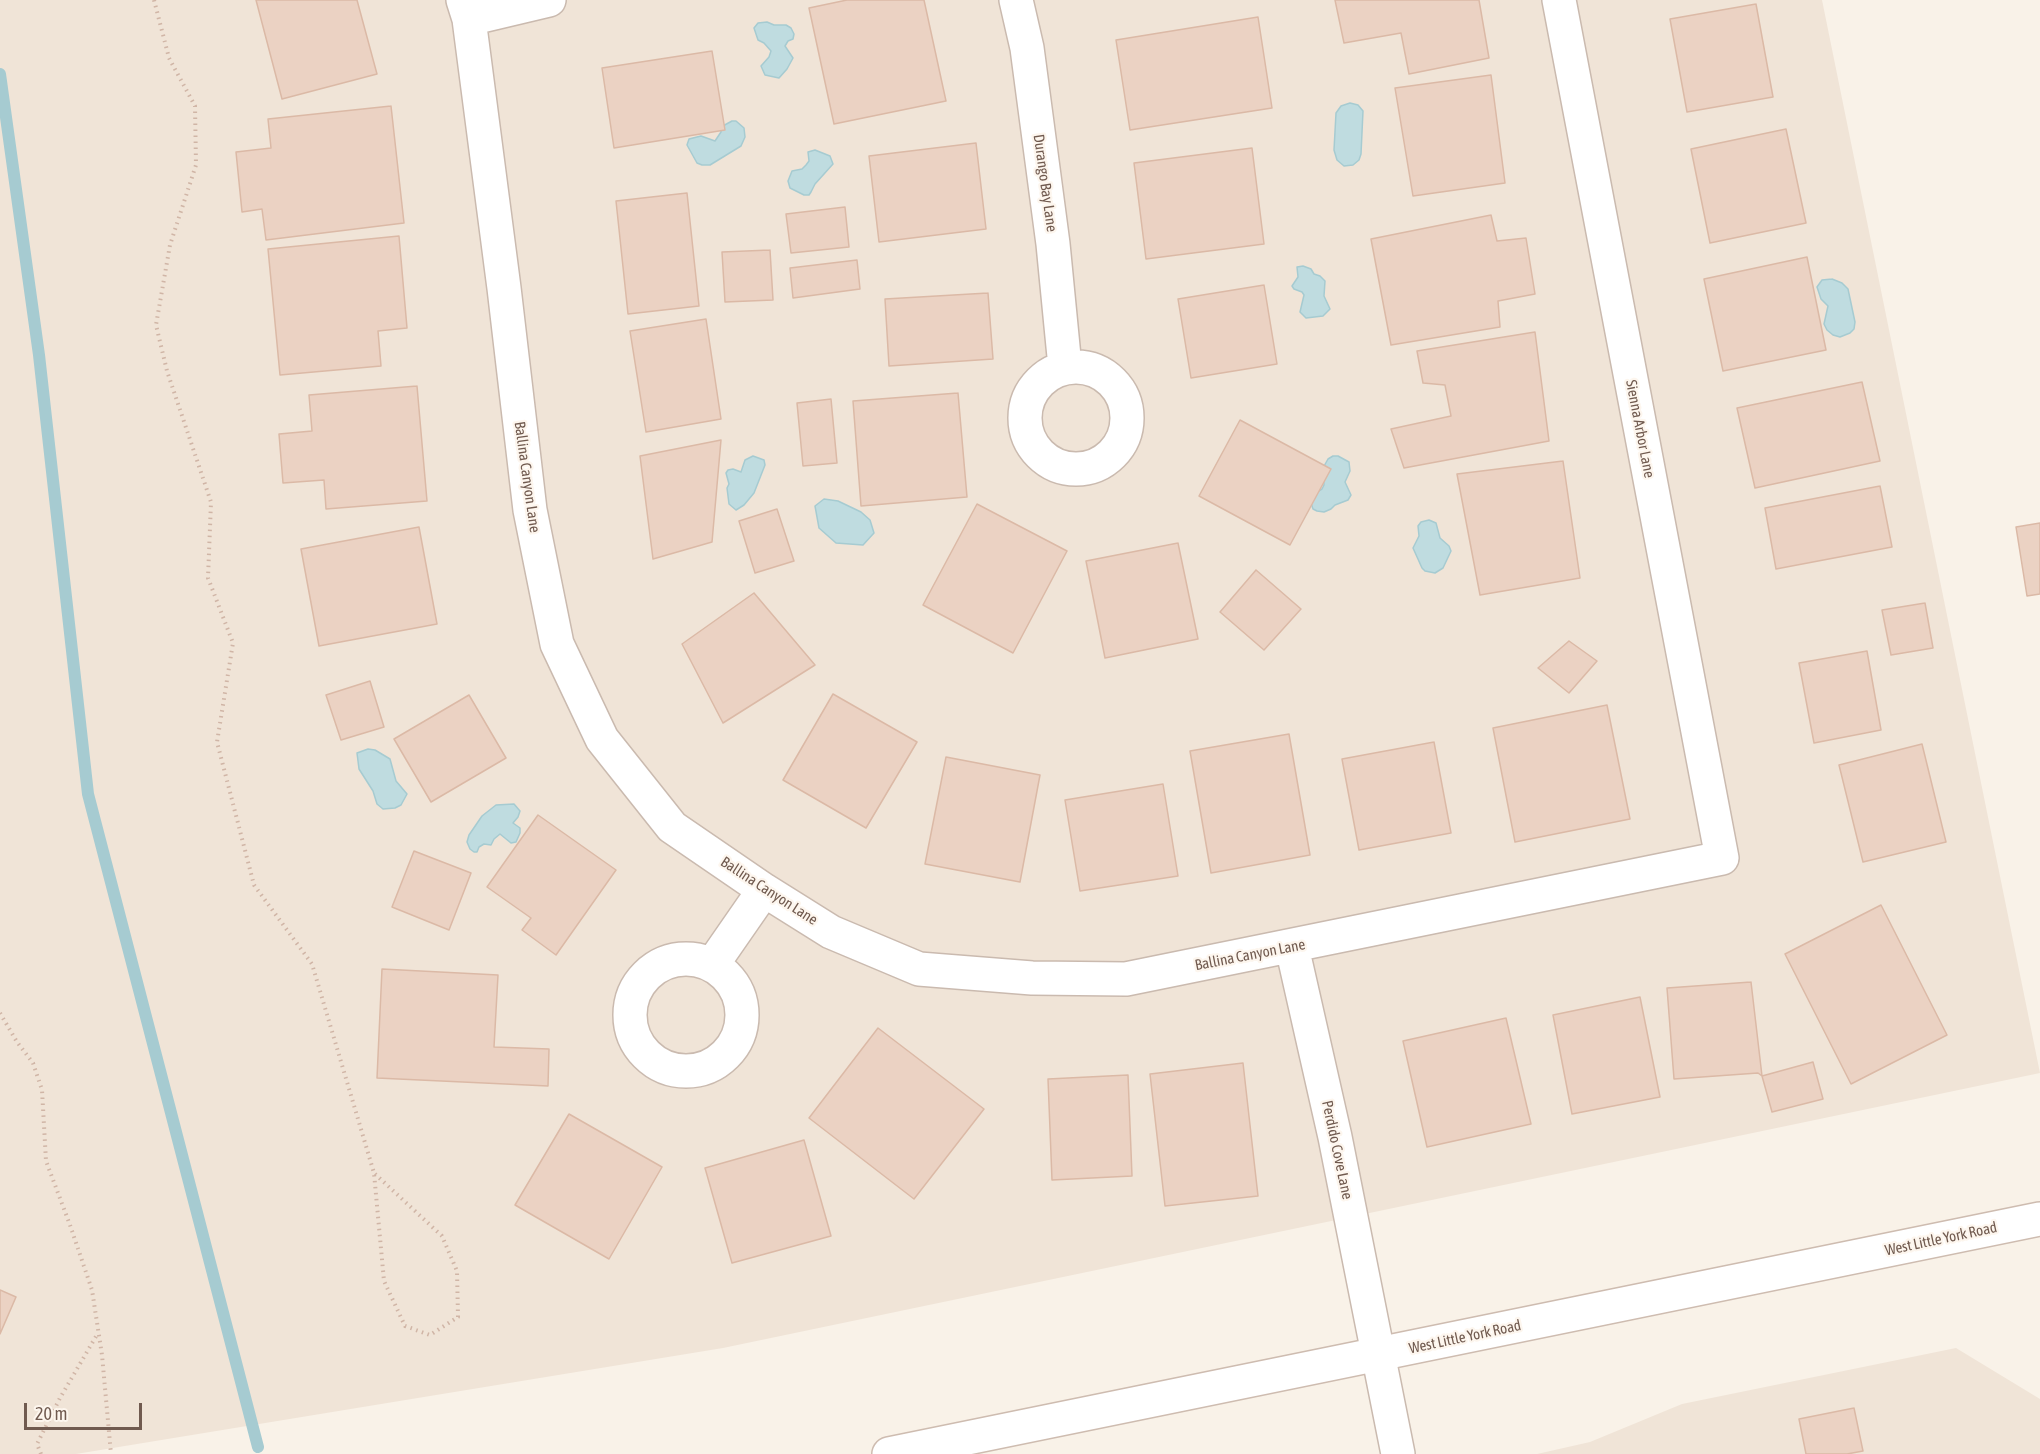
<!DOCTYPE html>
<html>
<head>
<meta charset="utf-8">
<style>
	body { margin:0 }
	#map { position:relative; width:2040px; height:1454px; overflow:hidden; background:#f9f2e8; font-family:"Asap Condensed",sans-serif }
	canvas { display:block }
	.scale { position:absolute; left:24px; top:1403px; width:118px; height:27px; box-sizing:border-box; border:3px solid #705a4f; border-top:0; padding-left:8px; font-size:18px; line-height:21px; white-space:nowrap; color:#705a4f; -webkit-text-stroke:4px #fdf6ee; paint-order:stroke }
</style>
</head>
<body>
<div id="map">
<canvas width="2040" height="1454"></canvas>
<div class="scale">20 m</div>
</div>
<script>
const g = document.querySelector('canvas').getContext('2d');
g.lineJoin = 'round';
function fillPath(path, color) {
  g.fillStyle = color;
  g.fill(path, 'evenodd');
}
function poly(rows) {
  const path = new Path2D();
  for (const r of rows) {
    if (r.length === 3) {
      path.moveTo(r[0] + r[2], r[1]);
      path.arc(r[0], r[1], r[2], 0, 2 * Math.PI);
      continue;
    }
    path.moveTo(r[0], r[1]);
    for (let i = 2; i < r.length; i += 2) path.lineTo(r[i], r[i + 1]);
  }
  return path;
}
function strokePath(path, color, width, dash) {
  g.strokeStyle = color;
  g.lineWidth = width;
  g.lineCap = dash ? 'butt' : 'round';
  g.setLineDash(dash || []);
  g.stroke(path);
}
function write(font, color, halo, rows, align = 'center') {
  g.font = font + ' "Asap Condensed",sans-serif';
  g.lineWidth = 4.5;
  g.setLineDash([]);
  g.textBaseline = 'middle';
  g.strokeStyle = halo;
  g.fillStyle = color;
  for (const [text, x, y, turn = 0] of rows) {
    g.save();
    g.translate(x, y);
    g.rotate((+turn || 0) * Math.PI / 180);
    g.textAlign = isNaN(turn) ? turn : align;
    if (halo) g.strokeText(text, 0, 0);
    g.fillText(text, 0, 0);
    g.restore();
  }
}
fillPath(poly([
	[0,0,1822,0,2040,1073,723,1348,76,1454,0,1454],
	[1956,1348,2040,1399,2040,1454,1537,1454,1590,1442,1682,1404]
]), '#f0e4d7');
const water = poly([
	[767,22,774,25,786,25,791,28,794,34,793,39,788,41,785,46,793,58,787,69,779,78,765,75,761,66,769,57,771,51,764,43,758,40,754,28,758,23,767,22],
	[1350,103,1358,105,1363,111,1361,154,1359,160,1353,165,1344,166,1337,160,1334,150,1336,113,1341,106,1350,103],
	[732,121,736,121,744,128,745,137,741,146,710,165,702,165,697,163,687,145,689,139,701,136,715,141,721,132,721,127,732,121],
	[815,150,830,156,833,164,815,184,811,192,809,195,804,195,790,188,788,181,792,171,802,169,806,165,809,161,808,152,815,150],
	[1303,266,1311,269,1314,274,1320,276,1325,281,1324,296,1330,309,1323,316,1306,318,1300,312,1304,295,1302,292,1294,289,1292,286,1298,277,1297,267,1303,266],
	[1832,279,1842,283,1848,289,1855,322,1854,329,1850,333,1840,337,1833,335,1827,330,1824,324,1828,306,1821,299,1817,287,1822,280,1832,279],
	[753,456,764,460,765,465,754,493,744,505,736,510,729,504,727,488,729,484,726,473,728,470,733,469,741,472,745,460,753,456],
	[1333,456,1338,456,1349,462,1350,471,1345,482,1351,495,1348,500,1335,505,1331,509,1324,512,1317,511,1313,509,1311,503,1317,492,1322,489,1324,485,1323,468,1328,459,1333,456],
	[824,499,838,501,861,512,870,520,874,533,863,545,836,543,819,528,815,506,824,499],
	[1429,520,1436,523,1440,538,1449,546,1451,551,1443,568,1435,573,1425,571,1422,568,1413,548,1419,536,1418,526,1421,522,1429,520],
	[368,749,375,750,390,759,396,781,407,794,401,805,395,808,383,809,377,804,373,791,359,769,357,753,368,749],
	[514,804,520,811,518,817,513,823,520,828,520,833,516,842,511,843,500,834,494,839,491,845,484,844,479,847,477,852,474,852,470,849,467,842,469,835,482,816,496,805,514,804]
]);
fillPath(water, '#bfdce0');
strokePath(water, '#a6cbd1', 1.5);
strokePath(poly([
	[0,74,39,355,88,794,258,1447]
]), '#a6cbd1', 12);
const building = poly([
	[256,0,357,0,377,74,282,99,256,0],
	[847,0,924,0,946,101,834,124,809,8,847,0],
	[1335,0,1479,0,1489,58,1409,74,1401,33,1344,43,1335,0],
	[1756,4,1773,97,1687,112,1670,19,1756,4],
	[1258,17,1272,108,1130,130,1116,40,1258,17],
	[712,51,725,130,614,148,602,68,712,51],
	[1491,75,1505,183,1413,196,1395,88,1491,75],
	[391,106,404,223,266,240,262,209,242,212,236,152,271,148,268,119,391,106],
	[1786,129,1806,223,1710,243,1691,149,1786,129],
	[976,143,986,229,879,242,869,156,976,143],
	[1252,148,1264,244,1146,259,1134,163,1252,148],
	[687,193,699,306,628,314,616,201,687,193],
	[845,207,849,247,791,253,786,214,845,207],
	[1491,215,1497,241,1526,238,1535,294,1498,301,1500,327,1391,345,1371,239,1491,215],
	[399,236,407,328,378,331,381,366,280,375,268,249,399,236],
	[770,250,773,300,725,302,722,252,770,250],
	[1807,257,1826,350,1723,371,1704,279,1807,257],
	[857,260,860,289,793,298,790,268,857,260],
	[1264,285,1277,364,1191,378,1178,299,1264,285],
	[988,293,993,359,889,366,885,299,988,293],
	[706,319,721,419,646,432,630,331,706,319],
	[1535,332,1549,441,1404,468,1391,429,1451,416,1445,385,1423,383,1417,351,1535,332],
	[1862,382,1880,461,1755,488,1737,408,1862,382],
	[417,386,427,501,326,509,324,480,283,483,279,434,312,431,309,395,417,386],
	[958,393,967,497,861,506,853,401,958,393],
	[831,399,837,463,803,466,797,403,831,399],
	[1240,420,1331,469,1290,545,1199,496,1240,420],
	[721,440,712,542,653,559,640,456,721,440],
	[1563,461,1580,578,1480,595,1457,474,1563,461],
	[1880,486,1892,547,1776,569,1765,508,1880,486],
	[977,504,1067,551,1013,653,923,605,977,504],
	[777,509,794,561,755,573,739,521,777,509],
	[2040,523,2040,594,2027,596,2016,527,2040,523],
	[419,527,437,624,319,646,301,549,419,527],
	[1178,543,1198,639,1105,658,1086,561,1178,543],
	[1256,570,1301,609,1264,650,1220,612,1256,570],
	[754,593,815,665,723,723,682,644,754,593],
	[1925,603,1933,648,1891,655,1882,610,1925,603],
	[1569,641,1597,661,1569,693,1538,668,1569,641],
	[1867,651,1881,730,1814,743,1799,663,1867,651],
	[370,681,384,727,341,740,326,695,370,681],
	[833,694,917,742,866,828,783,780,833,694],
	[469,695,506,758,431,802,394,739,469,695],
	[1607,705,1630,819,1515,842,1493,728,1607,705],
	[1289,734,1310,855,1211,873,1190,751,1289,734],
	[1434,742,1451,833,1359,850,1342,759,1434,742],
	[1922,744,1946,842,1863,862,1839,765,1922,744],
	[946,757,1040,775,1020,882,925,864,946,757],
	[1163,784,1178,876,1080,891,1065,800,1163,784],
	[538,815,616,870,556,955,522,930,531,918,487,887,538,815],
	[414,851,471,873,449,930,392,907,414,851],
	[1881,905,1947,1035,1851,1084,1785,954,1881,905],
	[382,969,498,975,494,1047,549,1049,548,1086,377,1078,382,969],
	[1751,982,1762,1076,1758,1073,1674,1079,1667,988,1751,982],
	[1640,997,1660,1097,1572,1114,1553,1015,1640,997],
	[1506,1018,1531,1124,1427,1147,1403,1041,1506,1018],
	[878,1028,984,1109,914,1199,809,1118,878,1028],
	[1813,1062,1823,1099,1772,1112,1762,1076,1813,1062],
	[1243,1063,1258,1196,1165,1206,1150,1074,1243,1063],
	[1128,1075,1132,1176,1052,1180,1048,1079,1128,1075],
	[569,1114,662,1167,609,1259,515,1205,569,1114],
	[804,1140,831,1236,732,1263,705,1168,804,1140],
	[0,1290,16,1297,0,1334,0,1290],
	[1854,1408,1863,1451,1847,1454,1806,1454,1799,1419,1854,1408]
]);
fillPath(building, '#ebd2c3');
strokePath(building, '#dbb9a6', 1.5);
const minor = poly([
	[463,0,469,19,504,288,530,510,557,644,602,739,672,827,764,890,831,932,919,969,1032,978,1126,979,1722,858,1559,0],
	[1016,0,1027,48,1053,244,1065,367],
	[469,19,549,0],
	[1076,418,51],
	[1292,947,1335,1137,1398,1454],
	[686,1015,56],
	[712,965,764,890]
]);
const secondary = poly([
	[889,1454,2040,1219]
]);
strokePath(minor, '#cabaaf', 36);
strokePath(secondary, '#cebcb0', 36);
strokePath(poly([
	[154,0,169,58,195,106,196,165,170,245,156,325,167,371,211,502,208,578,233,643,217,742,254,885,312,964,374,1173,384,1281,405,1326,430,1335,458,1317,457,1271,442,1236,374,1173],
	[0,1013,17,1042,33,1063,42,1090,46,1161,70,1225,92,1290,102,1355,111,1454],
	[41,1454,37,1444,60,1398,98,1333]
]), '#d0b5a6', 4, [1.5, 4.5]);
strokePath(minor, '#fff', 33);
strokePath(secondary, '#fff', 33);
write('15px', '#705a4f', '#fdf6ee', [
	["Durango Bay Lane",1045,183,82],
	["Sienna Arbor Lane",1640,429,79],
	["Ballina Canyon Lane",527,477,82],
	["Ballina Canyon Lane",769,891,33],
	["Ballina Canyon Lane",1250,955,-11],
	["Perdido Cove Lane",1337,1150,78],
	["West Little York Road",1941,1239,-12],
	["West Little York Road",1465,1337,-12]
]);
</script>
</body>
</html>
